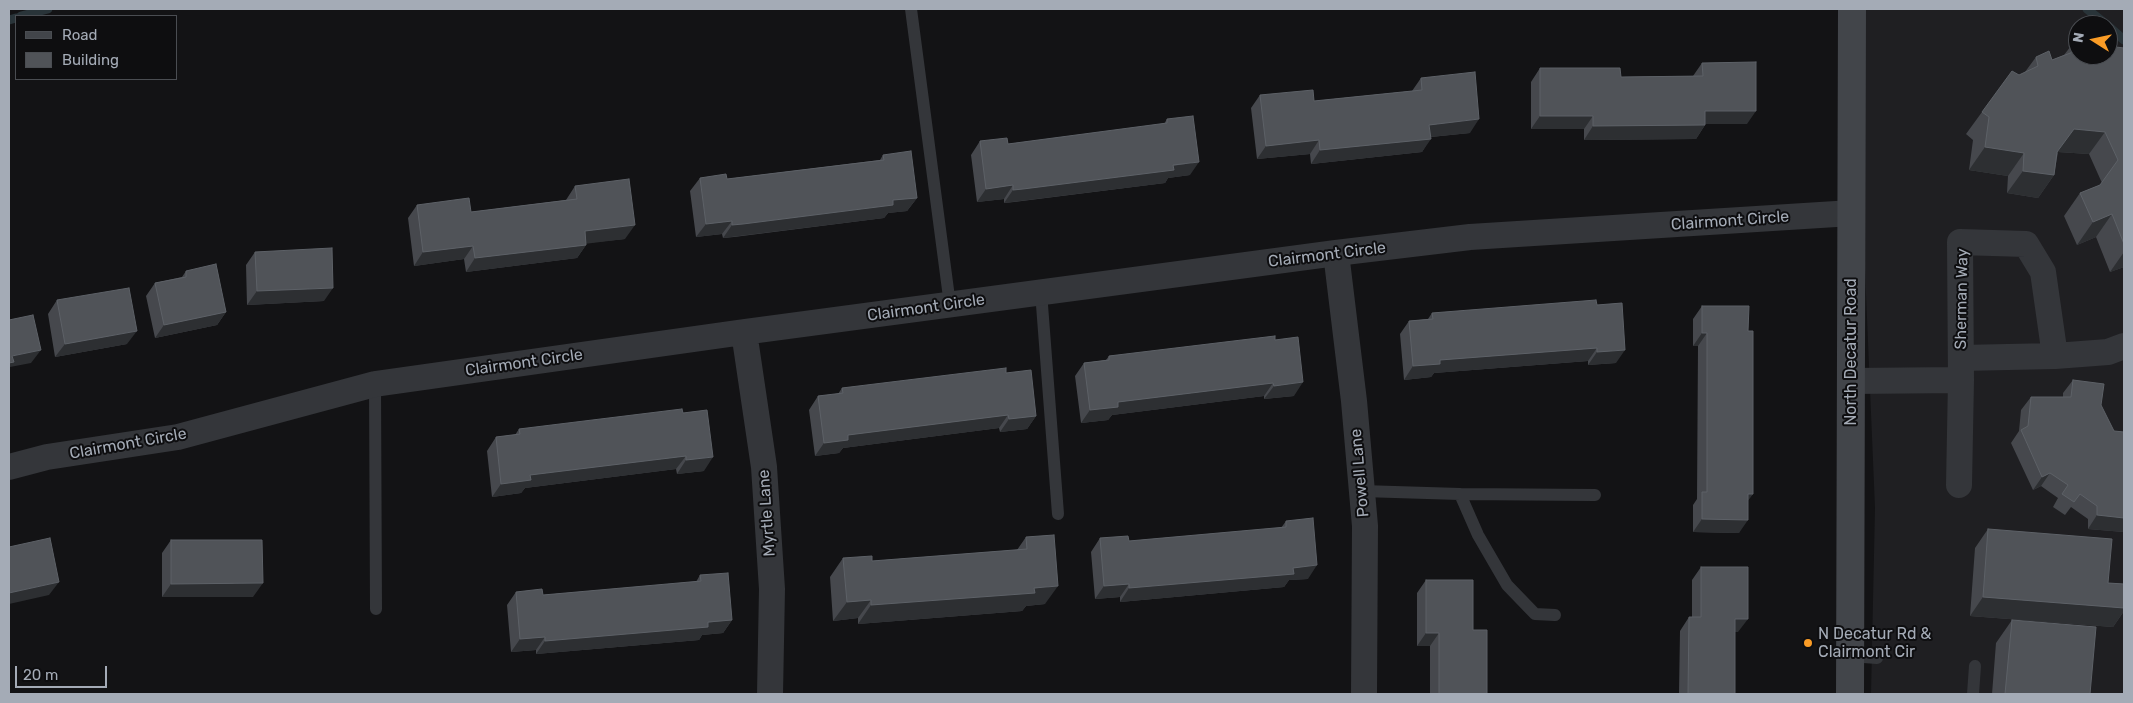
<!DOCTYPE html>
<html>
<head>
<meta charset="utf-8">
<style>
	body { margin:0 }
	#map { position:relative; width:2133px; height:703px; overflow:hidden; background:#131315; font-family:Rubik,sans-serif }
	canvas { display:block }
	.frame { position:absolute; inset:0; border:10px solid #a4abb6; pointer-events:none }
	.legend { position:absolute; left:15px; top:15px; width:162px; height:65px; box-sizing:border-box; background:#0e0e10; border:1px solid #4a4d52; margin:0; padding:6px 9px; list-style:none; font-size:15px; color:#a4abb6 }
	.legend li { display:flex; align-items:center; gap:10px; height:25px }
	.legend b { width:25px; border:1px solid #4a4d52 }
	.north { position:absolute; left:2068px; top:15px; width:50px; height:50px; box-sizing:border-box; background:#0e0e10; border:1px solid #4a4d52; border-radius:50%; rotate:280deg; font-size:14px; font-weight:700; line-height:20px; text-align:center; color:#a4abb6 }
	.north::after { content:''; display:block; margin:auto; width:18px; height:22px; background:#fa9c26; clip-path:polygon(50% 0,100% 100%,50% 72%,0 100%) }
	.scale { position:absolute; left:15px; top:666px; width:92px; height:22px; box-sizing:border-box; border:2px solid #a4abb6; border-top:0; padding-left:6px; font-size:15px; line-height:18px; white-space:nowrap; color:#a4abb6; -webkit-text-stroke:4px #0e0e10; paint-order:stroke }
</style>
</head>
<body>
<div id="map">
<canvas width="2133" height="703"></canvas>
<div class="frame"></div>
<ul class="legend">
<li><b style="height:6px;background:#42454a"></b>Road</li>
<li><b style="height:14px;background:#505358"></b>Building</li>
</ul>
<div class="north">N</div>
<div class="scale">20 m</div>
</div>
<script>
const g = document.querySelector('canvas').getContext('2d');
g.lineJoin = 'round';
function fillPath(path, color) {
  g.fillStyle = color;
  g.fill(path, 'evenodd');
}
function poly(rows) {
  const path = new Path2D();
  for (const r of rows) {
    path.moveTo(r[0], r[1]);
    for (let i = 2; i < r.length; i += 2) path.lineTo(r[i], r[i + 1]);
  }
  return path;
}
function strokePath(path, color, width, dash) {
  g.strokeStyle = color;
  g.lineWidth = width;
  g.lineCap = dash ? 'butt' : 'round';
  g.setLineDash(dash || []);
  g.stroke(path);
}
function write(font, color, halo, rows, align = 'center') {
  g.font = font + ' Rubik,sans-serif';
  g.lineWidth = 4;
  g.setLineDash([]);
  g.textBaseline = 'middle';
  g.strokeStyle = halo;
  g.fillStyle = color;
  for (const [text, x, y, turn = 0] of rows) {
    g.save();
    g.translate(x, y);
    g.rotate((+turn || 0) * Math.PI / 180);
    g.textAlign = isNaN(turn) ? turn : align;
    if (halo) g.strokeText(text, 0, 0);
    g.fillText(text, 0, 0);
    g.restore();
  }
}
fillPath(poly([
	[1854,9,2124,9,2124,694,1871,694,1875,508],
	[2078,25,2108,25,2108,55,2078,55]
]), '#1f1f22');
strokePath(poly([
	[2087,9,2107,25],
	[21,16,48,9],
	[9,20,16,18],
	[2108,26,2124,40]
]), '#293439', 9);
strokePath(poly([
	[911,9,950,305],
	[1041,292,1058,514],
	[375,384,376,609],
	[1362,491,1460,494,1478,535,1507,585,1535,614,1555,615],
	[1460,494,1595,495],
	[1850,656,1877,658],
	[1973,694,1975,666]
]), '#34363a', 12);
strokePath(poly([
	[1336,253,1354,401,1365,526,1364,694],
	[744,332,764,467,772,589,770,694],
	[1961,358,2055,356],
	[1851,381,1961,380,1960,242,2026,244,2043,272,2055,356,2108,352,2124,346],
	[9,467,47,457,178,437,375,384,744,332,1336,253,1470,237,1852,213],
	[1959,485,1961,380]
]), '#34363a', 26);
strokePath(poly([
	[1850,694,1852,9]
]), '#42454a', 28);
fillPath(poly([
	[2074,42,2124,57,2124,267,2110,272,2096,237,2077,245,2064,216,2080,193,2100,185,2102,183,2089,154,2058,152,2054,175,2038,198,2007,193,2008,176,1969,170,1973,140,1966,134,1982,112,2025,72,2036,57,2052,60,2064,55],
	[1702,63,1747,124,1705,124,1705,125,1696,139,1584,140,1584,129,1531,129,1531,82,1540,68,1621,77,1693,76],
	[1421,78,1470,133,1431,137,1422,152,1311,164,1310,154,1257,159,1251,108,1260,95,1314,101,1412,91],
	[1167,119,1190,175,1168,178,1165,183,1014,202,1004,203,1004,199,977,202,971,155,980,141,1008,144,1164,124],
	[883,155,917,198,907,211,888,213,884,218,734,237,723,238,722,234,696,237,690,191,700,178,727,179,880,160],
	[575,186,625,239,586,243,586,245,577,258,466,272,464,259,414,266,408,218,417,205,471,212,566,200],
	[255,252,324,301,247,305,246,265],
	[186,271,226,312,217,325,155,338,146,296,155,283,182,277],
	[57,300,127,344,55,357,48,314],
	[1597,305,1616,363,1588,365,1588,361,1434,373,1431,377,1404,380,1400,334,1409,321,1428,319,1432,313],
	[1702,306,1748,331,1753,494,1748,500,1739,533,1693,532,1693,505,1697,499,1698,346,1693,346,1693,319],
	[1275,340,1294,396,1264,399,1264,396,1112,415,1108,420,1081,423,1075,376,1084,363,1106,360,1109,356],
	[1006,373,1036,416,1027,429,1000,432,999,428,843,448,839,453,815,456,809,410,818,396,838,394,842,388],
	[2073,380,2101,405,2124,532,2088,529,2088,519,2071,507,2065,515,2053,507,2058,498,2041,486,2033,490,2011,443,2019,431,2021,410,2031,397,2063,397,2063,393],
	[683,413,704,471,677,474,676,469,525,488,521,493,492,497,487,451,496,437,515,435,519,429],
	[1286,521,1308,579,1289,580,1284,587,1120,602,1120,597,1095,599,1091,552,1100,538,1129,541,1281,528],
	[1988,529,2108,583,2124,584,2124,611,2113,627,1970,616,1975,548],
	[1026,537,1045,604,1026,606,1022,611,858,624,858,618,833,621,830,577,843,558,872,561,1017,550],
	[171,540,253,597,162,597,162,553],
	[1701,567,1738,632,1735,632,1735,694,1679,694,1680,631,1689,617,1692,617,1692,580],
	[700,575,732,620,723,633,702,635,699,640,536,654,536,650,511,652,507,605,516,592,543,595,696,582],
	[1426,580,1473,630,1487,694,1430,694,1430,646,1417,646,1417,593],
	[2012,620,2090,694,1992,694,1996,643]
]), '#46484d');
fillPath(poly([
	[1705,111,1756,111,1747,124,1696,124],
	[1540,116,1593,116,1584,129,1531,129],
	[1479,119,1470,133,1420,138,1429,125],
	[1705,125,1696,139,1584,140,1593,126],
	[2074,129,2105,132,2089,154,2058,152,2043,173,2054,175,2038,198,2007,193,2023,171],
	[1431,139,1422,152,1311,164,1320,150],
	[1319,140,1310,154,1257,159,1266,146],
	[1985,147,2024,153,2008,176,1969,170],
	[1199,162,1190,175,1168,178,1165,183,1004,203,1013,190],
	[1013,185,1004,199,977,202,986,189],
	[917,198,907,211,888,213,884,218,723,238,732,225,893,200],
	[2112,214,2096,237,2077,245,2093,222],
	[732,221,722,234,696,237,706,224],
	[635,225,625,239,576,245,585,231],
	[586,245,577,258,466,272,475,258],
	[473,246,464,259,414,266,423,252],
	[2124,252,2124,267,2110,272],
	[333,288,324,301,247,305,257,291],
	[226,312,217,325,155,338,164,325],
	[137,331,127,344,55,357,65,344],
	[1702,333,1707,333,1698,346,1693,346],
	[1597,348,1588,361,1434,373,1431,377,1404,380,1413,366,1440,360],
	[41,350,31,363,10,367,9,369,9,360,12,356],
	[1625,350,1616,363,1588,365,1597,352],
	[1303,382,1294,396,1264,399,1274,386],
	[1273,383,1264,396,1112,415,1108,420,1081,423,1090,410,1118,402],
	[1008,415,999,428,843,448,839,453,815,456,824,443,848,435],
	[1036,416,1027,429,1000,432,1009,419],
	[686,456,676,469,525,488,521,493,492,497,501,484,530,475],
	[713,457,704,471,677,474,686,460],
	[2050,473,2041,486,2033,490,2042,477],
	[1748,494,1753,494,1743,507],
	[2097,515,2124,518,2124,532,2088,529],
	[1702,519,1748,520,1739,533,1693,532],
	[1317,565,1308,579,1289,580,1284,587,1120,602,1129,588,1293,568],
	[59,582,49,595,9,604,9,593],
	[263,583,253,597,162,597,171,584],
	[1129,584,1120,597,1095,599,1104,586],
	[1058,586,1045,604,1026,606,1022,611,858,624,871,605],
	[1983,597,2124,608,2124,611,2113,627,1970,616],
	[871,600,858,618,833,621,847,602],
	[1735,619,1748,619,1738,632,1726,632],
	[732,620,723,633,702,635,699,640,536,654,545,641],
	[1426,633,1439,633,1430,646,1417,646],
	[545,637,536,650,511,652,520,639]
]), '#2d2f32');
const building = poly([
	[2074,42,2078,43,2078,55,2108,55,2108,46,2124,48,2124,244,2112,214,2093,222,2080,193,2100,185,2118,160,2105,132,2074,129,2057,152,2054,175,2023,171,2024,153,1985,147,1989,117,1982,112,2012,71,2019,75,2038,66,2036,57,2049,51,2052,60,2073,52,2074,42],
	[1756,62,1756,111,1705,111,1705,125,1593,126,1593,116,1540,116,1540,68,1620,68,1621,77,1703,76,1702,63,1756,62],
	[1475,72,1479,119,1429,125,1431,139,1320,150,1319,140,1266,146,1260,95,1313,90,1314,101,1422,90,1421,78,1475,72],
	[1193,116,1199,162,1173,165,1174,170,1023,189,1013,190,1013,185,986,189,980,141,1007,138,1008,144,1167,123,1167,119,1193,116],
	[911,151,917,198,893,200,893,205,743,224,732,225,732,221,706,224,700,178,726,174,727,179,884,160,883,155,911,151],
	[629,179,635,225,585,231,586,245,475,258,473,246,423,252,417,205,469,198,471,212,577,199,575,186,629,179],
	[332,248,333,288,257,291,255,252,332,248],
	[216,264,226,312,164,325,155,283,186,277,186,271,216,264],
	[129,288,137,331,65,344,57,300,129,288],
	[1596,300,1597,305,1622,303,1625,350,1597,352,1597,348,1440,360,1440,364,1413,366,1409,321,1433,319,1432,313,1596,300],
	[1702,306,1749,306,1748,331,1753,331,1753,494,1748,494,1748,520,1702,519,1702,492,1707,492,1707,333,1702,333,1702,306],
	[33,315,41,350,12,356,14,362,9,363,9,320,33,315],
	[1275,336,1275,340,1298,337,1303,382,1274,386,1273,383,1118,402,1118,407,1090,410,1084,363,1109,360,1109,356,1275,336],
	[1006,368,1006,373,1031,370,1036,416,1009,419,1008,415,848,435,848,440,824,443,818,396,843,393,842,388,1006,368],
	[2073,380,2104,384,2101,405,2114,431,2124,432,2124,518,2097,515,2097,506,2080,494,2074,502,2062,494,2068,485,2050,473,2042,477,2021,430,2028,426,2031,397,2071,397,2073,380],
	[682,409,683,413,707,410,713,457,686,460,686,456,530,475,531,480,501,484,496,437,520,434,519,429,682,409],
	[1313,518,1317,565,1293,568,1294,574,1129,588,1129,584,1104,586,1100,538,1128,536,1129,541,1286,527,1286,521,1313,518],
	[1988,529,2112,539,2108,583,2124,584,2124,608,1983,597,1988,529],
	[1054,535,1058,586,1034,588,1035,593,871,605,871,600,847,602,843,558,872,556,872,561,1027,549,1026,537,1054,535],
	[50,538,59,582,9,593,9,547,50,538],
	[171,540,262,540,263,583,171,584,171,540],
	[1701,567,1748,567,1748,619,1735,619,1735,694,1688,694,1689,617,1701,617,1701,567],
	[728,573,732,620,708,622,708,627,545,641,545,637,520,639,516,592,542,589,543,595,701,581,700,575,728,573],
	[1426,580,1473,580,1473,630,1487,630,1487,694,1439,694,1439,633,1426,633,1426,580],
	[2012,620,2096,627,2090,694,2005,694,2012,620]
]);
fillPath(building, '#505358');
strokePath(building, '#5d6167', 1);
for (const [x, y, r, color] of [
	[1808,643,5,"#fa9c26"]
]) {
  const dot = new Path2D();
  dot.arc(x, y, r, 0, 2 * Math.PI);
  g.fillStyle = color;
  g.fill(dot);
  strokePath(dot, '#0e0e10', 2);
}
write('16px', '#a4abb6', '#0e0e10', [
	["Clairmont Circle",1730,221,-4],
	["Clairmont Circle",1327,255,-7],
	["Sherman Way",1962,299,-89],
	["Clairmont Circle",926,308,-8],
	["North Decatur Road",1851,352,-90],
	["Clairmont Circle",524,363,-8],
	["Clairmont Circle",128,444,-10],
	["Powell Lane",1360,473,-95],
	["Myrtle Lane",767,513,-94]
]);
write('16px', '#a4abb6', '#0e0e10', [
	["N Decatur Rd &",1818,634],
	["Clairmont Cir",1818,652]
], 'left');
</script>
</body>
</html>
